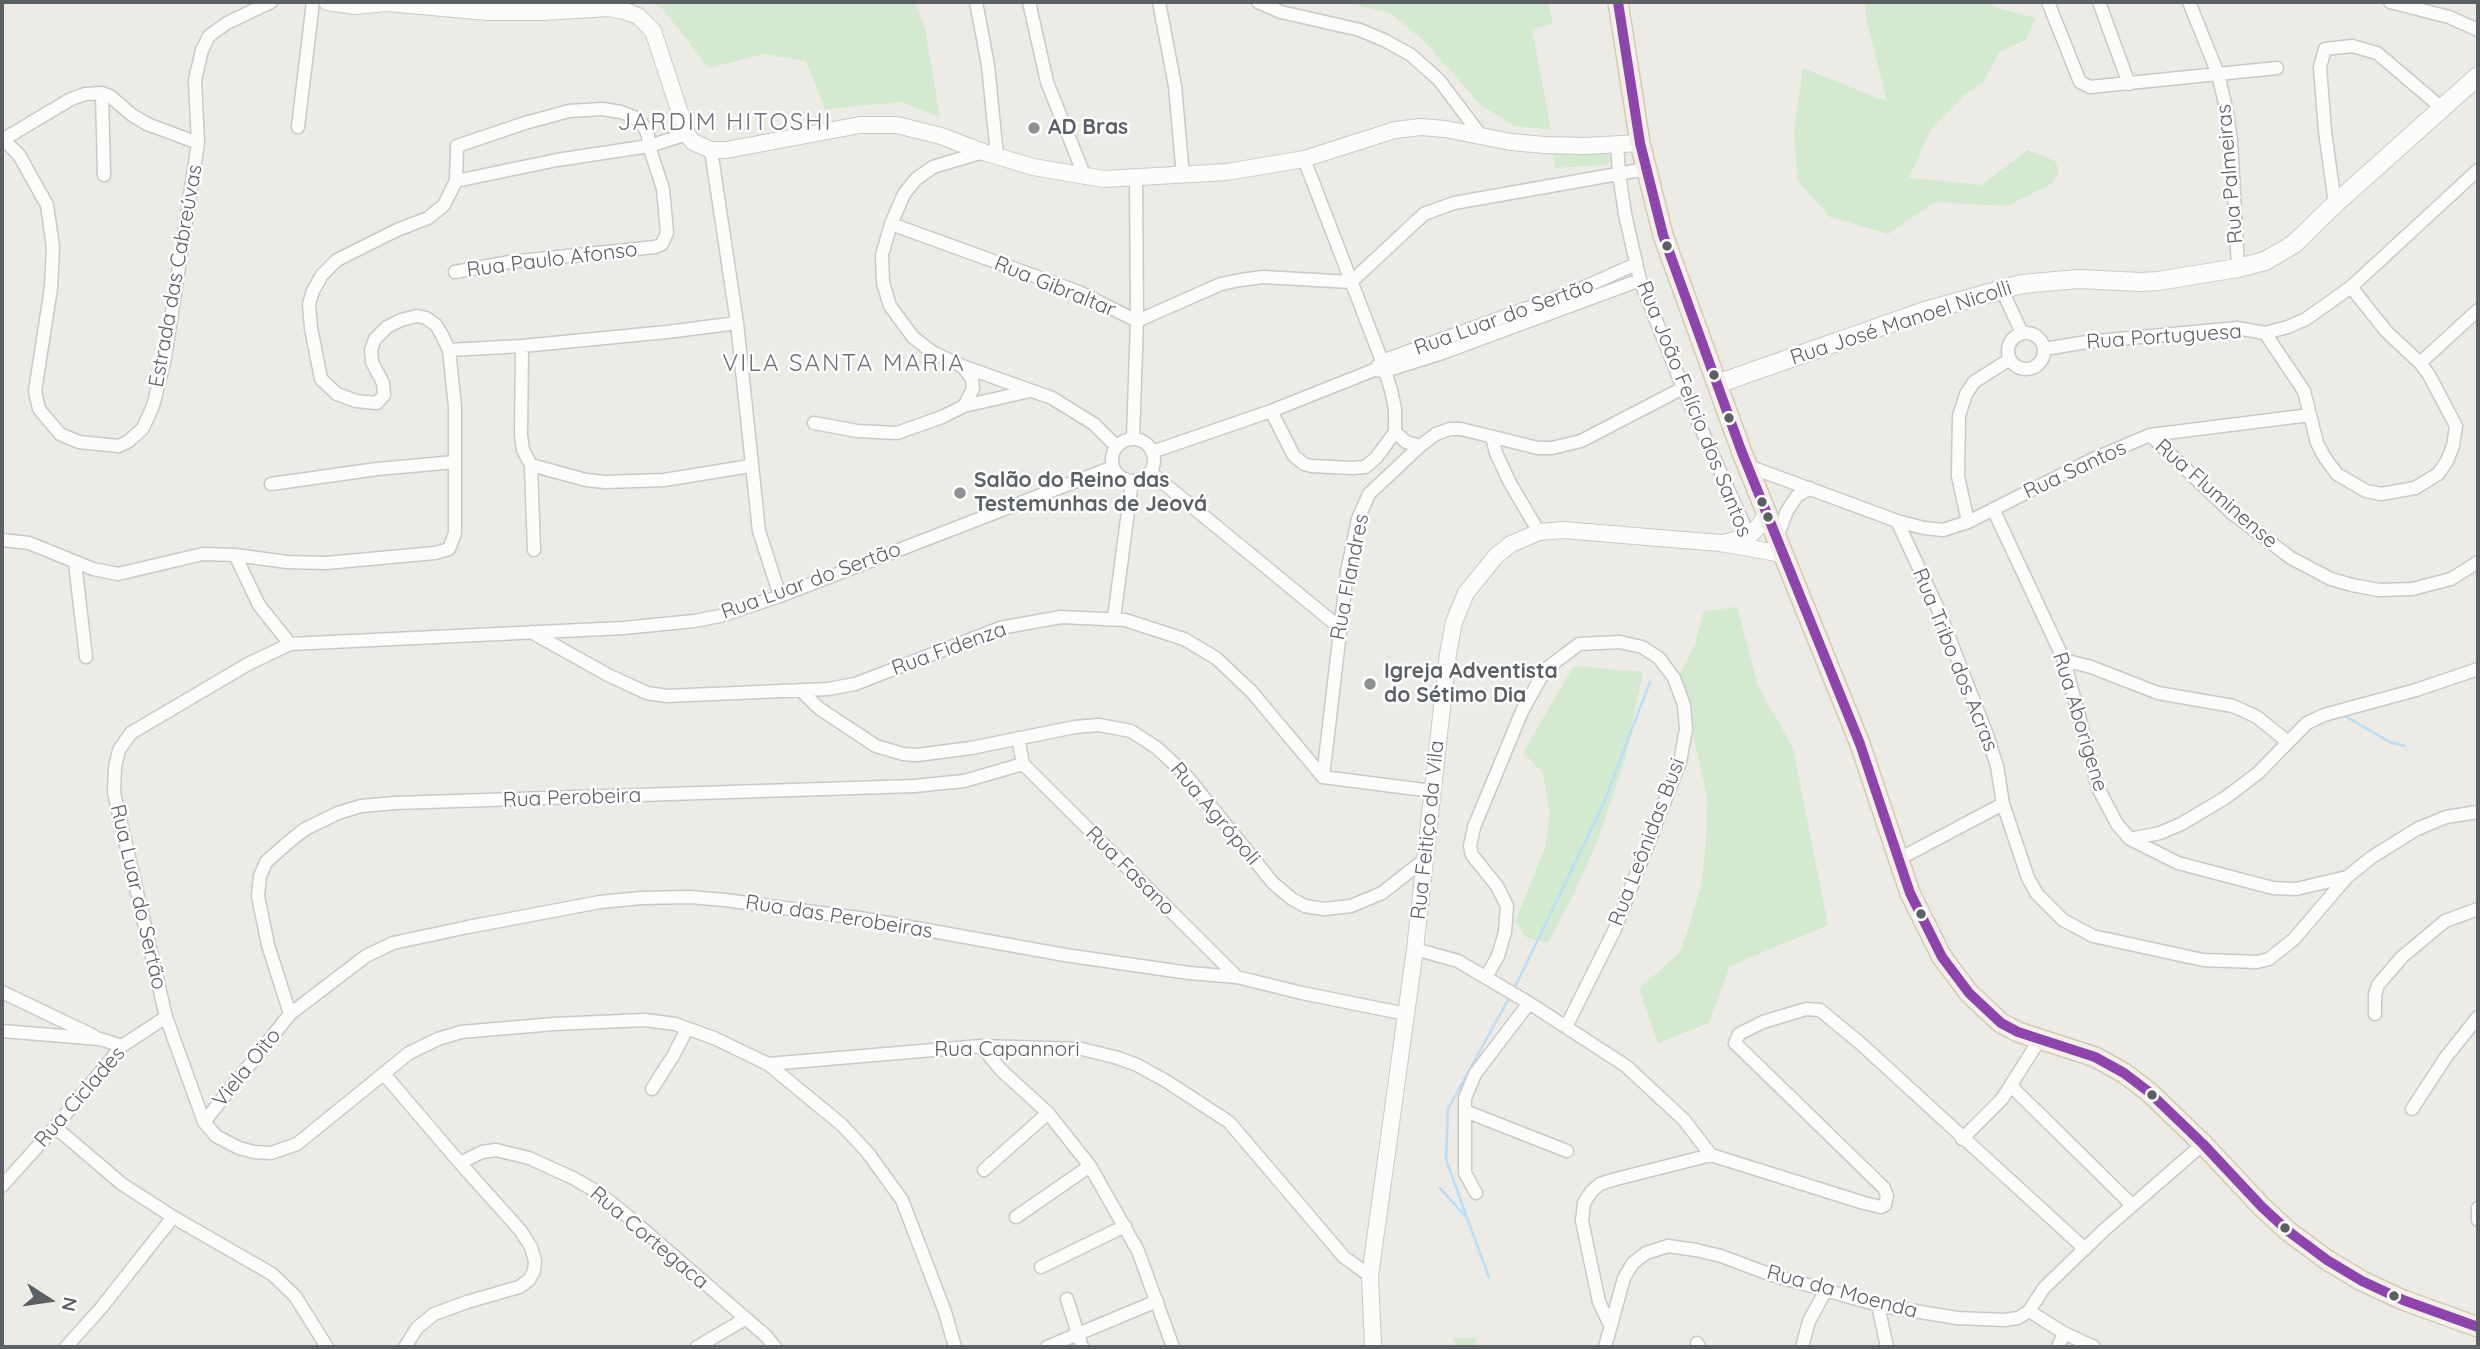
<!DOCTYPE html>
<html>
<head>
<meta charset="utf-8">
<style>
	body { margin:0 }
	#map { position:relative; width:2480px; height:1349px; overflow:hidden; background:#ecebe6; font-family:Quicksand,sans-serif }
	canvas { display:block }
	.frame { position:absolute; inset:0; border:4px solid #5b6065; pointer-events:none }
	.north { position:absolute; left:14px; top:1265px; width:70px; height:70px; -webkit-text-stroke:5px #fff; paint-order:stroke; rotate:102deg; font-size:19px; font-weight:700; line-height:28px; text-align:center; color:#5b6065 }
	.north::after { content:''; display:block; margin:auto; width:24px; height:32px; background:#5b6065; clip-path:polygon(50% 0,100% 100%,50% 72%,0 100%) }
</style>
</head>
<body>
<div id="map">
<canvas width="2480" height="1349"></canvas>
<div class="frame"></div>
<div class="north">N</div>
</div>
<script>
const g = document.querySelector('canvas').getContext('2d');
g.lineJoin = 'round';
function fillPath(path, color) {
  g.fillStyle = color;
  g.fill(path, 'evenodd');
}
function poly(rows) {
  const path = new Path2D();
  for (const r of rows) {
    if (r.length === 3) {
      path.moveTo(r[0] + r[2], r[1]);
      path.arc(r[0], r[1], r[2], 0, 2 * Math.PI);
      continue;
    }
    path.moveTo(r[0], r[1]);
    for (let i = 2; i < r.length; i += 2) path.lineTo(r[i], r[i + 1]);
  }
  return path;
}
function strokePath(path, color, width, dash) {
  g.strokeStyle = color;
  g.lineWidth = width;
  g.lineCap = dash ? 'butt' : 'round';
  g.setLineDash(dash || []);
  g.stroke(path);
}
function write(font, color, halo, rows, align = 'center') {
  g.font = font + ' Quicksand,sans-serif';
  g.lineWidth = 5;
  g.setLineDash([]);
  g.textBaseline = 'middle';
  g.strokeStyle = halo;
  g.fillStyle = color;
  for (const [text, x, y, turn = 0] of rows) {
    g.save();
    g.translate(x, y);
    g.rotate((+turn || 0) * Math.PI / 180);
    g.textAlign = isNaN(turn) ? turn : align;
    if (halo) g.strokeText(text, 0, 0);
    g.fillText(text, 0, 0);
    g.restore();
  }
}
fillPath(poly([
	[646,2,915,2,925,29,940,117,901,102,825,109,806,61,764,54,709,68,661,7],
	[1341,2,1548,2,1553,24,1532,29,1551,130,1514,126,1481,105,1423,40,1390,13],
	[1866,2,1991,2,1991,6,2036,18,2025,40,1999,52,1984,81,1964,95,1930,131,1909,178,1981,185,2028,150,2055,161,2059,171,2053,183,2007,206,1935,202,1888,234,1830,217,1798,181,1794,132,1803,68,1887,102,1866,18],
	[1607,153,1611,156,1612,162,1604,165,1555,168,1553,154],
	[1737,607,1758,686,1793,748,1828,925,1730,966,1709,1023,1658,1043,1639,989,1681,951,1701,887,1706,842,1707,797,1680,674,1695,644,1704,611],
	[1574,666,1643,672,1625,760,1598,839,1574,894,1548,943,1526,937,1515,922,1545,848,1550,814,1543,773,1523,752],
	[1454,1338,1476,1338,1477,1347,1455,1347]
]), '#d3e9d0');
strokePath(poly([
	[2345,716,2390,742,2405,746],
	[1514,989,1603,805,1650,682],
	[1440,1188,1467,1218,1489,1277],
	[1467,1218,1446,1159,1448,1109,1509,998]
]), '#b9def8', 2.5);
const minor = poly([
	[976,2,988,65,997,156],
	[1029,2,1047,82,1085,177],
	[1159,2,1175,86,1183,176],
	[1258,2,1281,12,1360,30,1386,41,1411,55,1439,80,1482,137],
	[2048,2,2080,82,2090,87,2277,68],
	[2099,2,2129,84],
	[2189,2,2218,74,2226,108,2231,140,2238,268],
	[2390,2,2449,17,2478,30],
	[102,93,104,175],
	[298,127,313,2],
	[2,138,19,155,47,205,53,247,51,288,35,391,39,409,60,434,79,442,119,446,129,441,143,428,153,406,165,358,198,143,195,80,202,50,209,36,227,23,271,2],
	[4,139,71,99,85,94,102,93,110,96,132,115,147,124,198,143],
	[1617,144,1619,174,1625,214,1640,280,1683,388,1741,518,1750,543],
	[711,150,737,323,759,531,780,596],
	[983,152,933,167,916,179,904,194,891,224,882,255,883,283,890,306,913,337,932,352,962,366,1052,398,1094,424,1116,446],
	[2335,204,2325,131,2320,67,2325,49,2352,46,2377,53,2443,109],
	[891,224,1079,292,1137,321,1221,284,1240,280,1263,277,1351,282,1424,214,1454,203,1646,169],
	[455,272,510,262,655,247,662,244,667,233,663,189,649,146,648,135,643,125,634,117,621,112,602,109,569,111,525,123,457,146,456,181],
	[2001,288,2022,333],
	[2265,333,2304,391,2317,443,2325,458,2337,474,2366,491,2381,494,2415,488,2438,474,2447,461,2453,446,2456,426,2429,375,2420,363,2386,331,2351,287],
	[2026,351,18],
	[522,346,521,435,523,450,531,465,534,550],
	[2044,349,2087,342,2237,328,2265,333,2288,327,2306,319,2351,287,2478,170],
	[449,350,522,346,667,332,737,323],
	[2420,363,2478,310],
	[963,367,972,379,973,389,964,406],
	[1377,367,1382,361,1580,289,1636,264],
	[1271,411,1294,456,1304,464,1312,466,1352,468,1365,467,1376,458,1395,432,1395,409,1391,390,1382,361,1304,159],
	[814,423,857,431,897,433,942,417,964,406,1030,391],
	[1395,432,1406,442,1420,446],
	[2150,435,2232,513,2291,558,2331,579,2352,585,2379,590,2412,589,2451,579,2478,562],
	[1492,437,1496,453,1510,483,1539,532],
	[1133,438,1137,321,1136,178],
	[1133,460,21],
	[1152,452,1271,411,1374,370,1385,371,1442,353,1640,280],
	[531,465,586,480,605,482,664,480,750,466],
	[1748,466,1897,521,1924,528,1943,530,1968,522,2091,460,2150,435,2310,415],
	[1150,472,1339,627],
	[271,484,377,469,455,462],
	[1993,509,2064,660,2098,788,2117,824,2130,839,2178,863,2273,888,2296,889,2347,877],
	[1897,521,1938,609,1987,735,1997,766,2003,804,2028,878,2037,894,2063,920,2093,936,2203,960,2257,962,2269,959,2294,939,2347,877,2372,857,2417,829,2446,817,2478,812],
	[1968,522,1958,476,1959,416,1966,394,1974,382,2010,359],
	[1777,538,1787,511,1797,496,1810,488],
	[2,540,29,543,93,569,118,574,203,554,235,555,287,562,326,563,435,553,449,549,455,533,455,407,449,350,442,335,436,325,426,318,417,316,401,320,387,327,375,339,371,350,372,362,383,383,384,395,377,403,356,401,337,394,321,379,311,328,309,304,313,291,322,275,337,260,397,230,428,218,444,205,456,181,557,160,649,146,687,134],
	[235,555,259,605,290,644],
	[75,563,86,657],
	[1114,618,1132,481],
	[531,632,608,675,647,693,667,696,828,689,855,684,1000,628,1061,617,1125,620,1184,639,1216,658,1251,691,1323,777],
	[2064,660,2091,667,2158,693,2233,706,2257,717,2288,742],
	[800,690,820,709,876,746,903,754,917,755,971,748,1075,727,1099,725,1131,731,1157,748,1184,773,1273,883,1292,899,1305,906,1324,909,1351,906,1382,893,1424,860],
	[1023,764,1237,977],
	[1432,791,1323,777,1347,572,1358,519,1369,494,1420,446,1436,434,1450,429,1461,429,1538,448,1552,448,1581,441,1683,388],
	[2130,839,2160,833,2181,824,2225,798,2258,773,2307,723,2324,715,2416,690,2478,669],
	[1897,860,2003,804],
	[1415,949,1458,961,1529,1003,1626,1066,1684,1120,1711,1155],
	[1486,977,1498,956,1505,932,1507,906,1497,886,1472,855,1470,846,1474,827,1523,709,1546,669,1579,644,1620,642,1642,647,1659,658,1674,678,1684,705,1686,729,1680,762,1615,929,1566,1027],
	[2,992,94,1036],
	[290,1014,268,945,258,896,260,876,266,862,291,840,305,829,338,813,361,806,395,803,914,786,964,781,1023,764,1018,738],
	[2375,1014,2375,995,2378,985,2402,957,2445,921,2478,909],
	[2,1031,100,1039,122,1046],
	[981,1046,1001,1070,1048,1113,1090,1166,1138,1251,1173,1347],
	[768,1064,981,1046,1082,1049,1118,1058,1137,1065,1166,1081,1229,1122,1344,1257,1370,1276],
	[384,1074,460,1163,482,1152,496,1150,529,1158,573,1178,599,1193,630,1218,766,1336,775,1347],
	[2011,1086,2132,1205],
	[652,1089,673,1056,687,1029],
	[2412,1109,2446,1057,2478,1017],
	[1465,1111,1567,1151],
	[204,1122,290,1014,366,956,393,943,468,927,600,902,641,898,690,897,725,900,866,919,1065,955,1189,973,1237,977,1302,993,1406,1014],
	[55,1127,122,1184,173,1217,272,1274,295,1296,327,1347],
	[1962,1139,2002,1099,2040,1039],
	[1711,1155,1864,1203,1881,1207,1885,1205,1887,1196,1884,1188,1735,1043,1739,1034,1763,1022,1806,1009,1820,1010,1860,1043,2085,1249],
	[984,1170,1048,1113],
	[2,1186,55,1127,122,1046,166,1017],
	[1476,1193,1465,1173,1465,1098,1475,1074,1529,1003],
	[2478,1208,2478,1220],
	[1016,1217,1090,1166],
	[1041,1267,1125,1226],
	[1067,1299,1082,1347],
	[1878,1305,1887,1347],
	[2029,1311,2064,1333,2094,1347],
	[1610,1325,1599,1302,1582,1221,1584,1203,1591,1192,1600,1184,1616,1179,1711,1155],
	[1697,1343,1699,1347],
	[66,1347,101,1308,173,1217],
	[405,1347,417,1328,434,1314,467,1302,519,1287,529,1280,534,1271,535,1261,531,1247,520,1230,460,1163],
	[697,1347,745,1319],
	[955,1347,945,1312,902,1200,868,1153,842,1125,768,1064,714,1038,675,1024,645,1020,554,1024,461,1032,438,1039,409,1053,297,1144,271,1153,254,1152,239,1148,216,1136,204,1122,166,1017,114,793,115,767,119,750,131,733,248,664,290,644,623,628,694,621,720,616,780,596,1113,467],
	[1047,1347,1157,1301],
	[1605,1347,1624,1278,1633,1263,1646,1253,1668,1246,1696,1250,1721,1256,1769,1274,1878,1305,1957,1318,2004,1320,2018,1318,2029,1311,2044,1288,2104,1230,2203,1144],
	[1802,1347,1809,1321,1826,1290],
	[2058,1347,2064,1333]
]);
const tertiary = poly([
	[327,2,355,6,387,3,488,12,543,12,608,8,625,11,638,16,653,31,687,134,693,142,711,150,726,150,860,125,897,125,941,136,983,152,1033,167,1104,179,1227,172,1304,159,1395,130,1421,127,1445,129,1511,142,1545,145,1585,146,1640,143],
	[1726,542,1748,537,1758,527,1767,513],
	[1373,1347,1370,1276,1415,949,1448,654,1454,622,1466,593,1496,556,1511,544,1539,532,1563,530,1720,543,1783,554]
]);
const secondary = poly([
	[1717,384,1925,311,2022,284,2078,279,2141,282,2158,281,2238,268,2265,261,2294,244,2335,204,2478,76]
]);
const primary = poly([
	[1618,2,1640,143,1663,235,1741,450,1860,744,1910,893,1942,957,1969,993,2001,1023,2018,1032,2095,1057,2124,1073,2149,1092,2203,1144,2262,1207,2288,1231,2327,1260,2362,1281,2403,1300,2478,1327]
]);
strokePath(minor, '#c9c9c8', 15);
strokePath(tertiary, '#c9c9c8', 18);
strokePath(secondary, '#c9caca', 20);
strokePath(primary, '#d5cbb2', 22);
strokePath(minor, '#fcfcfb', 12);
strokePath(tertiary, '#fcfcfb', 16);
strokePath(secondary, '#fcfcfb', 18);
strokePath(primary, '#f3f1e7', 19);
strokePath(poly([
	[1618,2,1640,143,1663,235,1741,450,1860,744,1910,893,1942,957,1969,993,2001,1023,2018,1032,2095,1057,2124,1073,2149,1092,2203,1144,2262,1207,2288,1231,2327,1260,2362,1281,2403,1300,2478,1327]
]), '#8e44ad', 10);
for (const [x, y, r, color] of [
	[1034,128,7,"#8e9192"],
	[1667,246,6,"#5b6065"],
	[1714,375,6,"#5b6065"],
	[1729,418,6,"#5b6065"],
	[960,493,7,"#8e9192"],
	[1762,502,6,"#5b6065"],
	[1768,517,6,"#5b6065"],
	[1370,684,7,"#8e9192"],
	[1921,914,6,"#5b6065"],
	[2152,1095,6,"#5b6065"],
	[2285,1228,6,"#5b6065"],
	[2394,1296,6,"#5b6065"]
]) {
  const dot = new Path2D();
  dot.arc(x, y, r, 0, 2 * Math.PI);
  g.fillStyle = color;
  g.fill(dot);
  strokePath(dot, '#fff', 2.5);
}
write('bold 21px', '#5b6065', '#fff', [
	["AD Bras",1048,128],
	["Salão do Reino das",974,481],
	["Testemunhas de Jeová",974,505],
	["Igreja Adventista",1384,672],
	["do Sétimo Dia",1384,696]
], 'left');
write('21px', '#5b6065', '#fff', [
	["Rua Palmeiras",2230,174,-95],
	["Rua Paulo Afonso",552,260,-7],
	["Estrada das Cabreúvas",176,276,-80],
	["Rua Gibraltar",1055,287,22],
	["Rua Luar do Sertão",1504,317,-20],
	["Rua José Manoel Nicolli",1901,323,-18],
	["Rua Portuguesa",2164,337,-4],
	["Rua João Felício dos Santos",1694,409,68],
	["Rua Santos",2075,470,-25],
	["Rua Fluminense",2216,494,41],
	["Rua Flandres",1350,577,-79],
	["Rua Luar do Sertão",811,581,-20],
	["Rua Fidenza",949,649,-20],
	["Rua Tribo dos Acras",1955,660,68],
	["Rua Aborigene",2080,722,73],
	["Rua Perobeira",572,798,-2],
	["Rua Agrópoli",1215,814,50],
	["Rua Feitiço da Vila",1428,830,-84],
	["Rua Leônidas Busi",1647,842,-69],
	["Rua Fasano",1130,871,45],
	["Rua Luar do Sertão",138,897,77],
	["Rua das Perobeiras",839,917,9],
	["Rua Capannori",1007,1050],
	["Viela Oito",247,1068,-51],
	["Rua Ciclades",80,1097,-49],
	["Rua Cortegaca",649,1238,40],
	["Rua da Moenda",1842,1292,15]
]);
g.letterSpacing = '2px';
write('24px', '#6c7277', '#fff', [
	["JARDIM HITOSHI",725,123],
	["VILA SANTA MARIA",844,364]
]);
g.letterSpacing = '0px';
</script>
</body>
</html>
